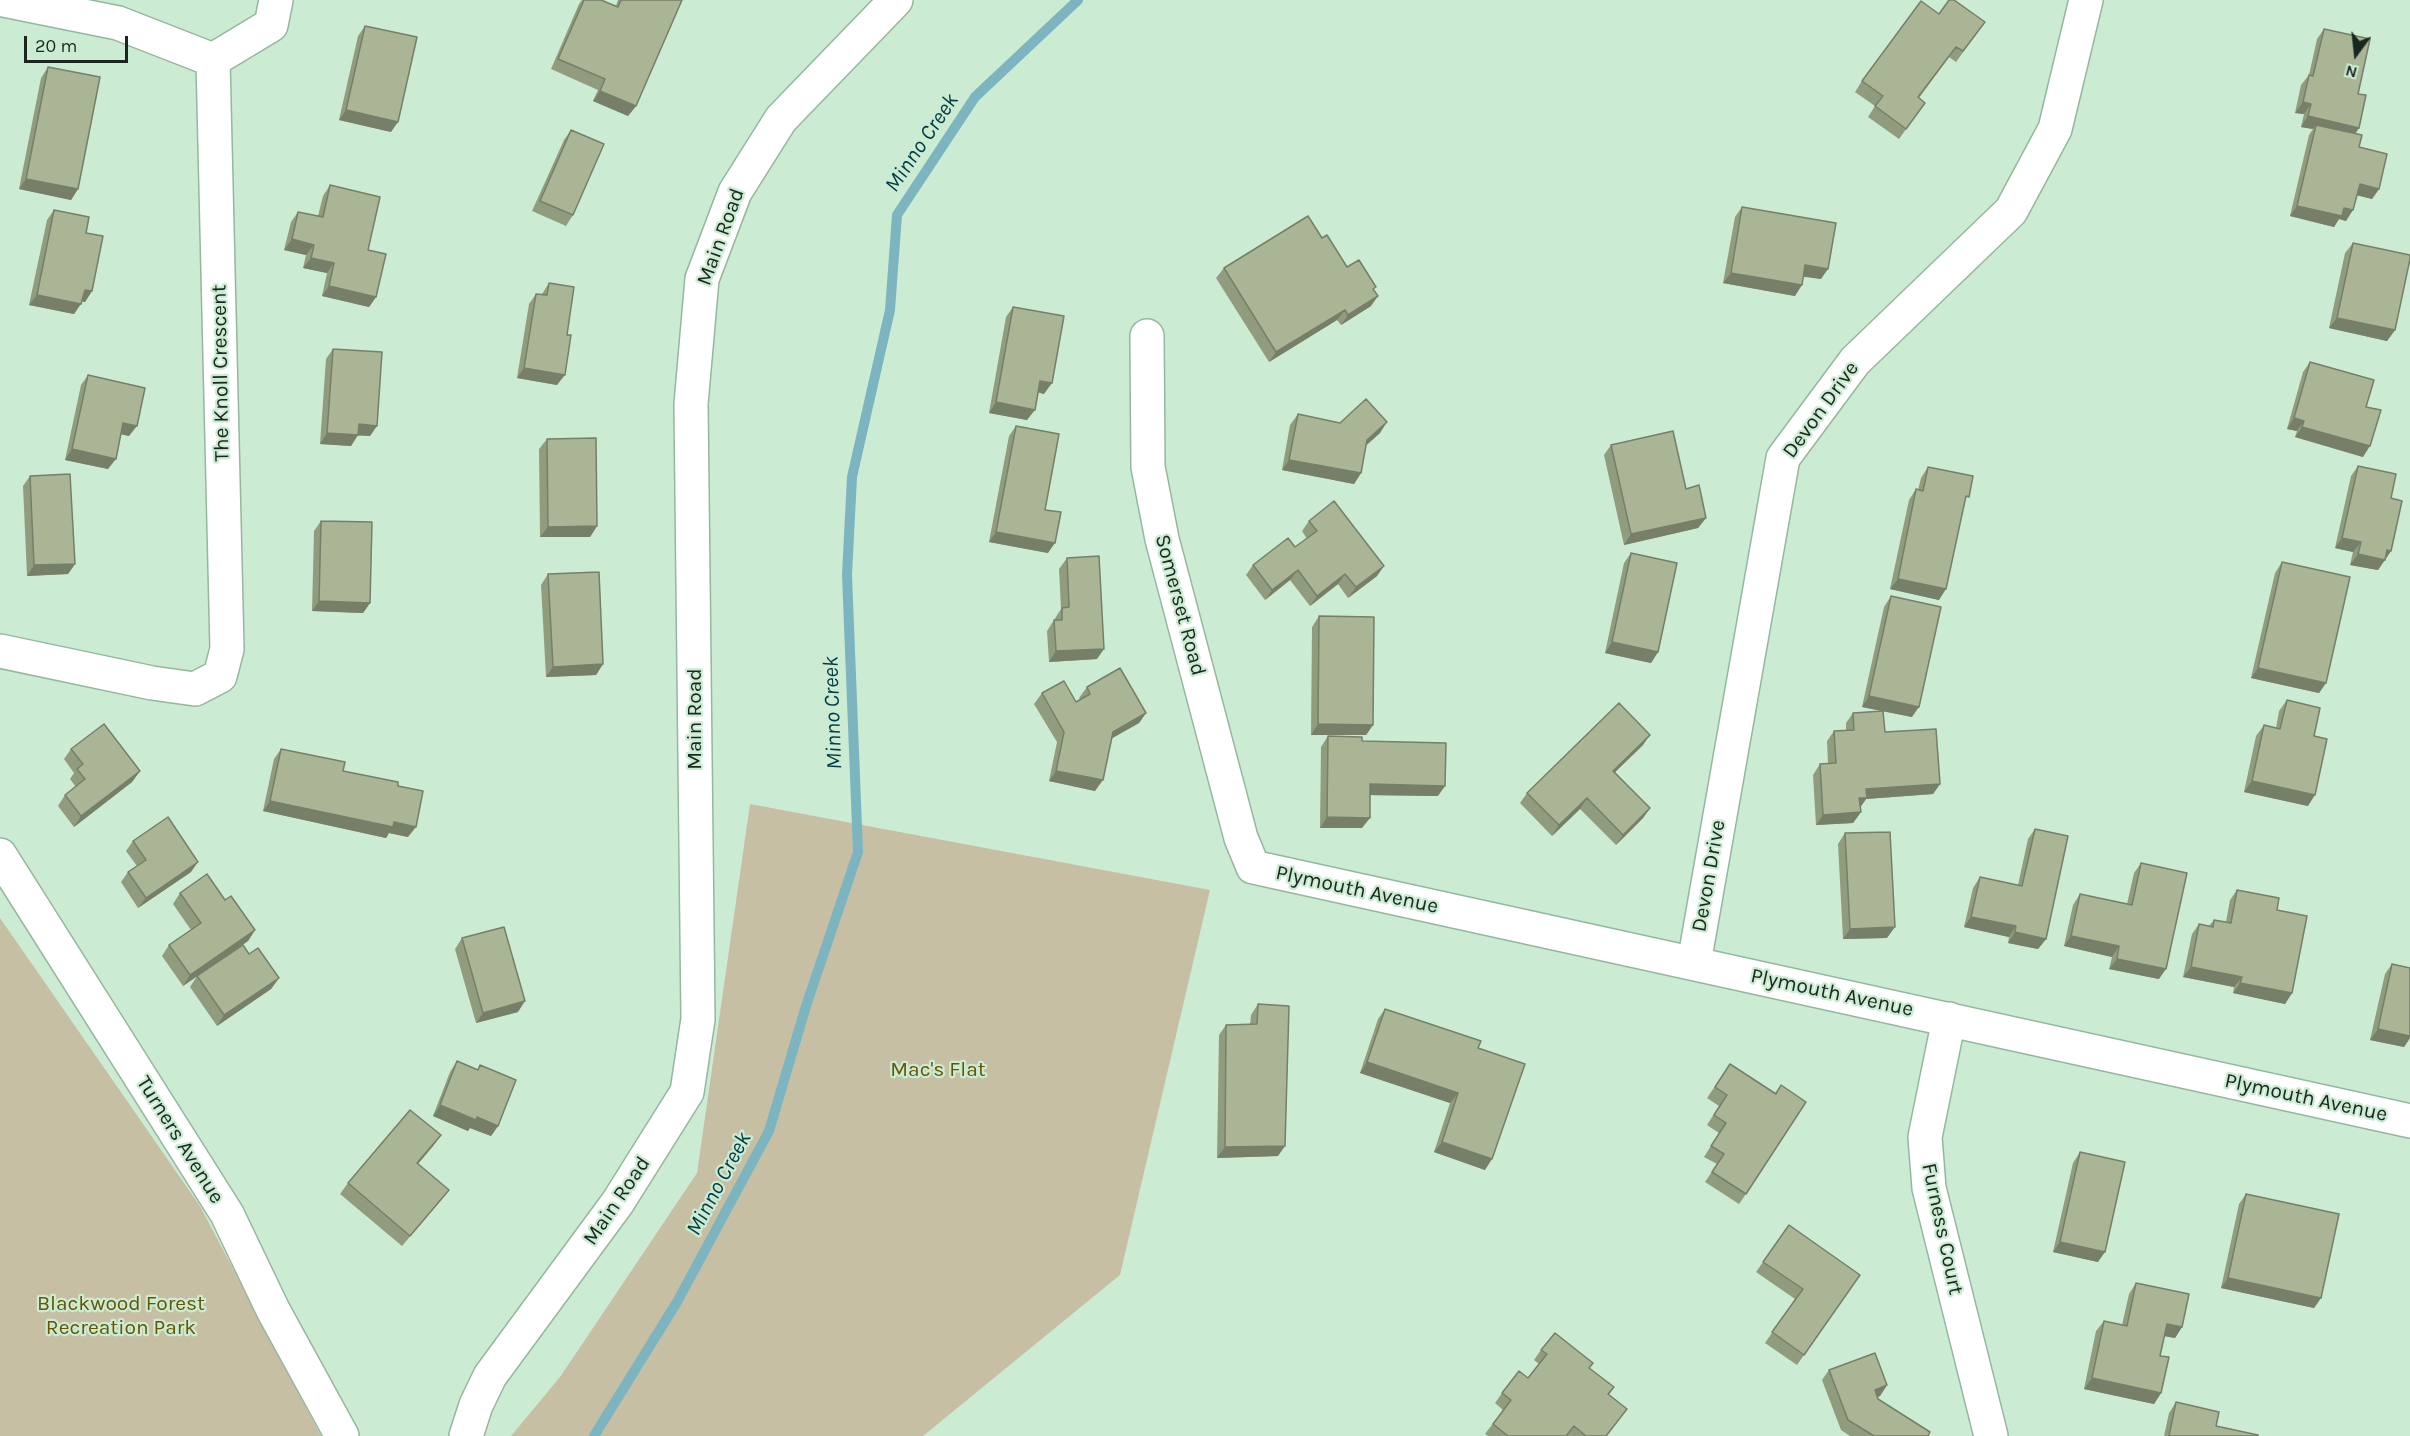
<!DOCTYPE html>
<html>
<head>
<meta charset="utf-8">
<style>
	body { margin:0 }
	#map { position:relative; width:2410px; height:1436px; overflow:hidden; background:#cbecd3; font-family:Karla,sans-serif }
	canvas { display:block }
	.north { position:absolute; left:2326px; top:24px; width:60px; height:60px; -webkit-text-stroke:4px #cbecd3; paint-order:stroke; rotate:195deg; font-size:16px; font-weight:700; line-height:24px; text-align:center; color:#1a271e }
	.north::after { content:''; display:block; margin:auto; width:21px; height:27px; background:#1a271e; clip-path:polygon(50% 0,100% 100%,50% 72%,0 100%) }
	.scale { position:absolute; left:24px; top:36px; width:104px; height:27px; box-sizing:border-box; border:3px solid #1a271e; border-top:0; padding-left:8px; font-size:18px; line-height:21px; white-space:nowrap; color:#1a271e; -webkit-text-stroke:4px #cbecd3; paint-order:stroke }
</style>
</head>
<body>
<div id="map">
<canvas width="2410" height="1436"></canvas>
<div class="north">N</div>
<div class="scale">20 m</div>
</div>
<script>
const g = document.querySelector('canvas').getContext('2d');
g.lineJoin = 'round';
function fillPath(path, color) {
  g.fillStyle = color;
  g.fill(path, 'evenodd');
}
function poly(rows) {
  const path = new Path2D();
  for (const r of rows) {
    path.moveTo(r[0], r[1]);
    for (let i = 2; i < r.length; i += 2) path.lineTo(r[i], r[i + 1]);
  }
  return path;
}
function strokePath(path, color, width, dash) {
  g.strokeStyle = color;
  g.lineWidth = width;
  g.lineCap = dash ? 'butt' : 'round';
  g.setLineDash(dash || []);
  g.stroke(path);
}
function write(font, color, halo, rows, align = 'center') {
  g.font = font + ' Karla,sans-serif';
  g.lineWidth = 4.5;
  g.setLineDash([]);
  g.textBaseline = 'middle';
  g.strokeStyle = halo;
  g.fillStyle = color;
  for (const [text, x, y, turn = 0] of rows) {
    g.save();
    g.translate(x, y);
    g.rotate((+turn || 0) * Math.PI / 180);
    g.textAlign = isNaN(turn) ? turn : align;
    if (halo) g.strokeText(text, 0, 0);
    g.fillText(text, 0, 0);
    g.restore();
  }
}
fillPath(poly([
	[750,804,1210,890,1120,1275,923,1436,511,1436,560,1377,697,1173],
	[0,918,200,1206,321,1436,0,1436]
]), '#c6bfa4');
strokePath(poly([
	[594,1436,677,1302,769,1131,806,1006,858,852,847,575,852,477,890,310,897,215,975,97,1078,0]
]), '#7cb5c0', 10);
const minor = poly([
	[213,60,271,25,276,0],
	[1147,336,1148,467,1162,539,1241,838,1253,867,2410,1121],
	[0,651,152,683,195,689,220,676,227,649,213,60,118,23,4,0],
	[0,855,227,1214,273,1310,342,1436],
	[1694,963,1783,458,1855,361,2011,211,2055,129,2086,0],
	[1949,1019,1925,1137,1929,1188,1991,1436]
]);
const major = poly([
	[466,1436,476,1405,490,1376,618,1202,687,1092,698,1019,691,404,702,279,735,192,781,119,896,0]
]);
strokePath(minor, '#96b69e', 36);
strokePath(major, '#96b69e', 36);
strokePath(minor, '#fff', 33);
strokePath(major, '#fff', 33);
fillPath(poly([
	[582,0,601,0,616,6,618,0,682,0,636,106,628,116,593,101,598,90,551,69,579,4],
	[1939,14,1985,22,1956,62,1949,57,1919,98,1925,103,1899,139,1868,117,1875,106,1855,92,1862,81],
	[365,26,391,132,339,120,358,36],
	[2324,29,2358,94,2359,128,2355,134,2359,147,2379,189,2372,199,2357,195,2346,221,2339,219,2334,227,2290,216,2309,135,2313,129,2301,127,2304,114,2295,113,2301,85,2309,75,2317,39],
	[48,67,78,189,71,200,19,189,41,78],
	[571,130,573,215,566,226,532,211,564,140],
	[330,185,368,250,376,297,369,307,322,296,327,273,303,268,306,255,284,250,291,222,298,212,318,216,323,196],
	[1742,207,1821,279,1804,276,1795,296,1723,283,1735,217],
	[54,210,86,233,92,291,85,302,82,301,74,314,29,305,47,220],
	[1322,238,1347,267,1374,290,1371,306,1341,325,1337,320,1269,362,1216,278,1224,268],
	[2353,243,2395,330,2387,341,2329,328,2345,253],
	[549,283,567,335,557,385,517,378,529,304,536,294,542,294],
	[1013,307,1044,394,1038,392,1027,420,989,413,1006,317],
	[333,349,370,436,358,435,351,446,320,444,326,359],
	[2310,362,2366,407,2363,457,2295,437,2297,431,2287,429,2303,372],
	[88,375,129,436,121,434,108,469,65,460,81,385],
	[1298,414,1380,433,1366,445,1361,473,1354,484,1282,470,1290,425],
	[1016,426,1045,510,1048,553,989,542,1009,436],
	[547,439,597,526,590,537,540,537,539,449],
	[1611,445,1686,489,1706,518,1698,528,1624,545,1604,455],
	[2358,466,2391,498,2391,551,2378,570,2350,565,2353,552,2335,548,2351,476],
	[1928,467,1965,503,1939,600,1890,589,1909,500,1916,489,1918,490,1921,478],
	[30,476,75,564,68,574,27,576,23,486],
	[321,521,370,603,363,613,312,611,314,531],
	[1309,521,1377,576,1348,598,1338,584,1310,606,1290,580,1265,600,1246,575,1253,565,1295,547,1307,539,1302,531],
	[1631,553,1658,652,1651,663,1605,653,1624,563],
	[1067,558,1097,659,1049,662,1047,631,1061,609,1059,569],
	[2282,562,2326,683,2319,693,2251,678,2275,573],
	[548,574,603,664,596,675,546,677,541,585],
	[1891,596,1912,717,1862,707,1884,607],
	[1319,616,1373,725,1366,735,1311,735,1312,627],
	[1087,687,1146,713,1139,723,1111,739,1095,791,1049,781,1057,742,1034,704,1042,693,1076,702,1080,699,1079,698],
	[2287,700,2314,736,2308,806,2244,792,2256,736,2264,725,2276,728,2279,711],
	[1853,713,1885,732,1940,784,1933,794,1866,799,1860,807,1861,812,1853,823,1816,825,1813,775,1820,764,1828,764,1827,741,1834,731,1846,730,1846,723],
	[1328,736,1362,741,1438,796,1370,795,1362,828,1320,828,1321,747],
	[1643,745,1615,772,1650,808,1643,818,1616,845,1580,809,1552,836,1520,803,1527,793],
	[71,749,140,771,132,782,74,827,58,806,65,795,76,787,70,779,74,773,64,759],
	[281,749,343,771,398,786,408,837,389,833,386,838,263,811,274,759],
	[2035,829,2046,939,2038,949,2008,943,2009,937,1964,927,1973,888,1980,877,2018,885,2028,839],
	[1845,833,1887,938,1843,939,1838,844],
	[133,841,191,872,138,908,121,882,128,872,137,866,126,851],
	[2141,863,2159,979,2109,969,2112,957,2064,946,2073,905,2080,894,2127,904,2134,873],
	[2237,890,2277,910,2292,993,2285,1004,2233,993,2234,987,2183,977,2192,934,2199,924,2209,926,2214,920,2226,922,2230,900],
	[180,893,255,930,248,941,183,986,162,956,169,945,191,930,173,904],
	[462,938,518,1012,476,1023,455,949],
	[249,954,279,978,271,989,217,1026,190,987,197,976],
	[2392,964,2410,968,2410,1038,2404,1047,2370,1040,2385,974],
	[1258,1004,1278,1156,1217,1158,1219,1035,1226,1025,1250,1025,1251,1015],
	[1385,1009,1478,1048,1485,1170,1434,1152,1450,1103,1360,1073,1378,1019],
	[457,1061,477,1070,480,1065,498,1126,491,1136,470,1128,468,1131,433,1116,450,1072],
	[1730,1064,1775,1093,1781,1085,1746,1194,1739,1204,1705,1182,1717,1164,1704,1157,1719,1133,1707,1125,1719,1106,1707,1098],
	[441,1135,433,1146,418,1164,441,1200,402,1246,340,1194,348,1183],
	[2080,1152,2098,1262,2053,1252,2073,1163],
	[2246,1194,2321,1298,2314,1308,2221,1288,2239,1204],
	[1789,1225,1860,1275,1797,1365,1765,1343,1795,1299,1756,1272],
	[2136,1283,2182,1327,2175,1338,2164,1336,2160,1356,2161,1393,2154,1404,2084,1389,2096,1331,2104,1321,2122,1325,2129,1294],
	[1541,1350,1593,1363,1589,1368,1614,1387,1609,1395,1627,1409,1607,1436,1488,1436,1485,1434,1503,1410,1495,1403,1502,1393,1528,1378,1539,1364,1534,1360],
	[1829,1370,1887,1385,1880,1396,1878,1397,1878,1399,1928,1436,1850,1436,1841,1430,1822,1380],
	[2176,1402,2216,1426,2258,1436,2164,1436,2169,1413]
]), '#919c7f');
fillPath(poly([
	[600,91,636,106,628,116,593,101],
	[2303,102,2311,104,2304,114,2295,113],
	[346,110,398,122,391,132,339,120],
	[2308,116,2359,128,2352,138,2316,125,2313,129,2301,127],
	[26,179,78,189,71,200,19,189],
	[2360,184,2379,189,2372,199,2352,194],
	[2297,206,2344,208,2353,210,2346,221,2339,219,2334,227,2290,216],
	[292,239,314,245,306,255,284,250],
	[311,258,334,263,327,273,303,268],
	[1805,265,1828,269,1821,279,1798,276],
	[1731,273,1802,285,1795,296,1723,283],
	[329,286,376,297,369,307,322,296],
	[85,290,92,291,85,302,77,300],
	[37,295,81,304,74,314,29,305],
	[1378,296,1371,306,1341,325,1348,315],
	[1345,310,1337,320,1269,362,1276,352],
	[2337,318,2395,330,2387,341,2329,328],
	[524,368,565,375,557,385,517,378],
	[1040,381,1052,383,1044,394,1033,391],
	[996,402,1035,410,1027,420,989,413],
	[2294,418,2304,421,2297,431,2287,429],
	[1387,422,1380,433,1360,451,1367,440],
	[123,423,137,426,129,436,116,433],
	[359,424,377,426,370,436,352,435],
	[2302,427,2370,446,2363,457,2295,437],
	[327,433,358,435,351,446,320,444],
	[72,449,116,459,108,469,65,460],
	[1289,460,1361,473,1354,484,1282,470],
	[1706,518,1698,528,1624,545,1631,534],
	[597,526,590,537,540,537,548,527],
	[996,532,1055,543,1048,553,989,542],
	[2342,538,2361,542,2353,552,2335,548],
	[2387,550,2391,551,2378,570,2350,565,2358,554],
	[75,564,68,574,27,576,34,565],
	[1384,566,1377,576,1348,598,1356,587],
	[1298,570,1290,580,1265,600,1272,590],
	[1345,574,1338,584,1310,606,1317,596],
	[1898,579,1946,589,1939,600,1890,589],
	[319,601,370,603,363,613,312,611],
	[1612,642,1658,652,1651,663,1605,653],
	[1104,649,1097,659,1049,662,1056,651],
	[603,664,596,675,546,677,553,667],
	[2258,668,2326,683,2319,693,2251,678],
	[1869,696,1919,707,1912,717,1862,707],
	[1146,713,1139,723,1105,742,1113,732],
	[1318,724,1373,725,1366,735,1311,735],
	[1650,735,1643,745,1606,781,1613,771],
	[140,771,132,782,74,827,81,816],
	[1056,771,1103,780,1095,791,1049,781],
	[2252,781,2315,795,2308,806,2244,792],
	[1370,784,1445,786,1438,796,1363,795],
	[1940,784,1933,794,1866,799,1860,808,1852,809,1866,789],
	[1587,798,1580,809,1552,836,1559,825],
	[270,801,394,822,416,827,408,837,389,833,386,838,263,811],
	[1650,808,1643,818,1616,845,1623,835],
	[1861,812,1853,823,1816,825,1823,815],
	[1327,817,1370,818,1362,828,1320,828],
	[198,862,191,872,138,908,146,898],
	[1971,917,2016,926,2009,937,1964,927],
	[1895,927,1887,938,1843,939,1850,929],
	[255,930,248,941,183,986,190,975],
	[2015,932,2046,939,2038,949,2008,943],
	[2071,936,2119,946,2112,957,2064,946],
	[2117,959,2166,969,2159,979,2109,969],
	[2191,967,2242,977,2234,987,2183,977],
	[279,978,271,989,217,1026,224,1015],
	[2240,983,2292,993,2285,1004,2233,993],
	[525,1001,518,1012,476,1023,483,1013],
	[2378,1029,2410,1036,2410,1038,2404,1047,2370,1040],
	[1367,1062,1458,1093,1450,1103,1360,1073],
	[440,1105,477,1117,498,1126,491,1136,470,1128,468,1131,433,1116],
	[441,1135,433,1146,410,1173,417,1163],
	[1442,1142,1492,1159,1485,1170,1434,1152],
	[1285,1146,1278,1156,1217,1158,1225,1147],
	[2060,1242,2105,1252,2098,1262,2053,1252],
	[2228,1278,2321,1298,2314,1308,2221,1288],
	[2167,1324,2182,1327,2175,1338,2159,1335],
	[2092,1378,2161,1393,2154,1404,2084,1389],
	[1887,1385,1880,1396,1868,1400,1875,1390]
]), '#767f68');
const building = poly([
	[584,0,601,0,618,7,621,0,682,0,636,106,600,91,605,79,558,59,584,0],
	[1949,0,1954,0,1985,22,1963,51,1956,47,1918,97,1925,103,1906,129,1875,106,1883,96,1862,81,1921,1,1939,14,1949,0],
	[365,26,417,37,398,122,346,110,365,26],
	[2324,29,2370,39,2358,94,2366,95,2359,128,2308,116,2311,104,2303,102,2309,75,2313,76,2324,29],
	[48,67,100,77,78,189,26,179,48,67],
	[2316,125,2362,135,2359,147,2387,154,2379,189,2360,184,2353,210,2344,208,2342,216,2297,206,2316,125],
	[571,130,604,144,573,215,540,201,571,130],
	[330,185,380,197,368,250,386,254,376,297,329,286,334,263,311,258,314,245,292,239,298,212,323,217,330,185],
	[1742,207,1836,223,1828,269,1805,265,1802,285,1731,273,1742,207],
	[54,210,89,217,86,233,103,236,92,291,85,290,81,304,37,295,54,210],
	[1308,216,1322,238,1327,235,1347,267,1359,260,1376,287,1373,289,1378,296,1348,315,1345,310,1276,352,1224,268,1308,216],
	[2353,243,2410,255,2410,259,2395,330,2337,318,2353,243],
	[549,283,574,287,567,335,571,335,565,375,524,368,536,294,547,295,549,283],
	[1013,307,1064,316,1052,383,1040,381,1035,410,996,402,1013,307],
	[333,349,382,352,377,426,359,424,358,435,327,433,333,349],
	[2310,362,2374,380,2366,407,2381,410,2370,446,2302,427,2304,421,2294,418,2310,362],
	[88,375,145,388,137,426,123,423,116,459,72,449,88,375],
	[1366,399,1387,422,1367,440,1361,473,1289,460,1298,414,1340,423,1366,399],
	[1016,426,1059,434,1045,510,1061,512,1055,543,996,532,1016,426],
	[1673,431,1686,489,1699,485,1706,518,1631,534,1611,445,1673,431],
	[596,438,597,526,548,527,547,439,596,438],
	[2358,466,2396,474,2391,498,2402,501,2391,551,2387,550,2385,560,2358,554,2361,542,2342,538,2358,466],
	[1928,467,1973,476,1969,497,1966,496,1946,589,1898,579,1916,489,1923,491,1928,467],
	[70,474,75,564,34,565,30,476,70,474],
	[1334,501,1384,566,1356,587,1345,574,1317,596,1298,570,1272,590,1253,565,1288,538,1295,547,1317,531,1309,521,1334,501],
	[321,521,372,522,370,603,319,601,321,521],
	[1631,553,1677,563,1658,652,1612,642,1631,553],
	[1099,556,1104,649,1056,651,1054,620,1062,620,1062,608,1069,607,1067,558,1099,556],
	[2282,562,2350,577,2326,683,2258,668,2282,562],
	[599,572,603,664,553,667,548,574,599,572],
	[1891,596,1941,607,1919,707,1869,696,1891,596],
	[1319,616,1374,617,1373,725,1318,724,1319,616],
	[1120,668,1146,713,1113,732,1103,780,1056,771,1064,732,1042,693,1064,681,1076,702,1090,694,1087,687,1120,668],
	[2287,700,2320,708,2314,736,2327,739,2315,795,2252,781,2264,725,2280,729,2287,700],
	[1619,703,1650,735,1613,771,1650,808,1623,835,1587,798,1559,825,1527,793,1619,703],
	[1883,711,1885,732,1936,729,1940,784,1866,789,1867,798,1859,798,1861,812,1823,815,1820,764,1836,763,1834,731,1854,730,1853,713,1883,711],
	[104,724,140,771,81,816,65,795,85,779,77,769,83,764,71,749,104,724],
	[1328,736,1362,737,1362,741,1446,743,1445,786,1370,784,1370,818,1327,817,1328,736],
	[281,749,345,762,343,771,398,782,398,786,423,791,416,827,394,822,393,827,270,801,281,749],
	[168,817,198,862,146,898,128,872,146,860,133,841,168,817],
	[2035,829,2068,836,2046,939,2015,932,2016,926,1971,917,1980,877,2022,886,2035,829],
	[1890,832,1895,927,1850,929,1845,833,1890,832],
	[2141,863,2187,873,2166,969,2117,959,2119,946,2071,936,2080,894,2132,905,2141,863],
	[207,874,225,900,231,896,255,930,190,975,169,945,201,923,180,893,207,874],
	[2237,890,2279,898,2277,910,2307,916,2292,993,2240,983,2242,977,2191,967,2199,924,2213,927,2214,920,2231,923,2237,890],
	[504,927,525,1001,483,1013,462,938,504,927],
	[243,945,249,954,258,948,279,978,224,1015,197,976,243,945],
	[2392,964,2410,968,2410,1036,2378,1029,2392,964],
	[1258,1004,1289,1006,1285,1146,1225,1147,1226,1025,1257,1024,1258,1004],
	[1385,1009,1481,1041,1478,1048,1525,1064,1492,1159,1442,1142,1458,1093,1367,1062,1385,1009],
	[457,1061,478,1070,480,1065,516,1080,498,1126,477,1117,476,1120,440,1105,457,1061],
	[1730,1064,1776,1094,1781,1085,1806,1102,1746,1194,1712,1172,1724,1154,1711,1146,1726,1123,1714,1115,1727,1095,1715,1087,1730,1064],
	[410,1110,441,1135,417,1163,449,1190,410,1236,348,1183,410,1110],
	[2080,1152,2125,1162,2105,1252,2060,1242,2080,1152],
	[2246,1194,2339,1214,2321,1298,2228,1278,2246,1194],
	[1789,1225,1860,1275,1804,1355,1772,1332,1803,1289,1763,1262,1789,1225],
	[2136,1283,2189,1294,2182,1327,2167,1324,2160,1356,2169,1357,2161,1393,2092,1378,2104,1321,2127,1326,2136,1283],
	[1555,1333,1593,1363,1589,1368,1614,1387,1608,1394,1627,1409,1606,1436,1586,1436,1574,1426,1566,1436,1508,1436,1493,1424,1511,1400,1502,1393,1519,1371,1528,1378,1547,1354,1541,1350,1555,1333],
	[1875,1353,1887,1385,1875,1390,1878,1399,1930,1432,1928,1436,1874,1436,1848,1420,1829,1370,1875,1353],
	[2176,1402,2219,1412,2216,1426,2258,1435,2258,1436,2169,1436,2176,1402]
]);
fillPath(building, '#a9b594');
strokePath(building, '#767f68', 1.5);
write('21px', '#1a271e', '#cbecd3', [
	["Main Road",721,237,-70],
	["The Knoll Crescent",221,373,-91],
	["Devon Drive",1821,410,-54],
	["Somerset Road",1180,605,75],
	["Main Road",695,719,-90],
	["Devon Drive",1709,876,-80],
	["Plymouth Avenue",1357,890,12],
	["Plymouth Avenue",1832,993,12],
	["Plymouth Avenue",2306,1098,12],
	["Turners Avenue",180,1140,58],
	["Main Road",617,1201,-56],
	["Furness Court",1942,1229,78]
]);
write('21px', '#665403', '#cbecd3', [
	["Mac's Flat",938,1070],
	["Blackwood Forest",121,1304],
	["Recreation Park",121,1328]
]);
write('italic 22px', '#023b43', '#cbecd3', [
	["Minno Creek",922,143,-56],
	["Minno Creek",833,713,-92],
	["Minno Creek",719,1184,-62]
]);
</script>
</body>
</html>
